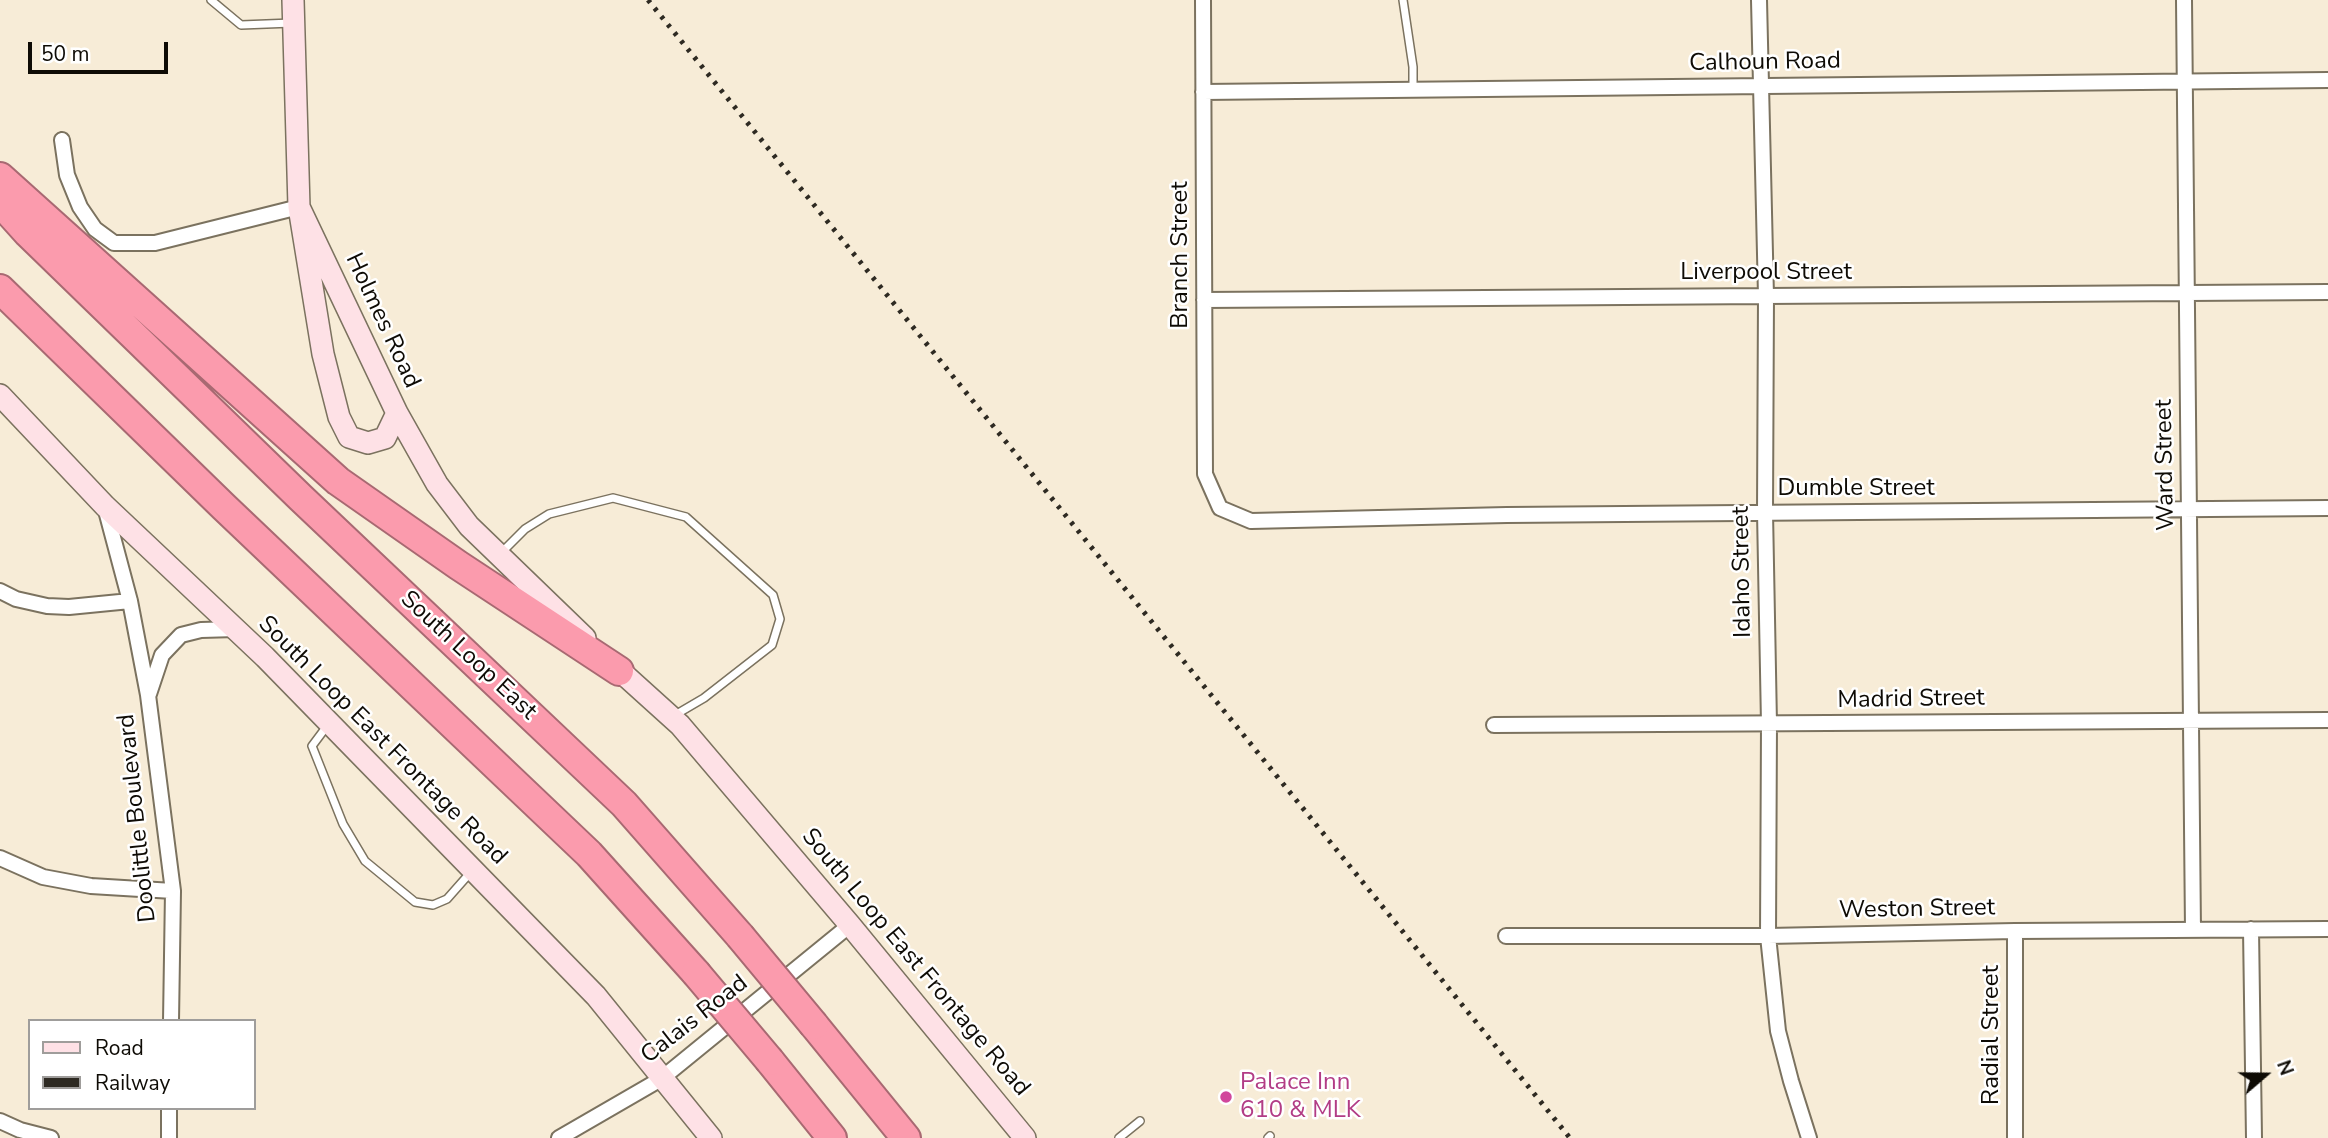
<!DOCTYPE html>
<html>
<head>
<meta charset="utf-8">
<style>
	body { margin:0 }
	#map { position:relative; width:2328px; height:1138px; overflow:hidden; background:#f7ecd7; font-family:"Nunito Sans",sans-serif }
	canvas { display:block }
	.legend { position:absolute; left:28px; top:1019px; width:228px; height:91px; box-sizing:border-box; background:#fff; border:2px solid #9f9d9b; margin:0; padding:9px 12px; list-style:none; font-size:21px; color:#0e0b05 }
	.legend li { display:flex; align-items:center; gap:14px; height:35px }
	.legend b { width:35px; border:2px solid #9f9d9b }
	.north { position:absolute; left:2230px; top:1040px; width:70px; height:70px; -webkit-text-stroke:5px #fff; paint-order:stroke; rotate:70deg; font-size:19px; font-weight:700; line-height:28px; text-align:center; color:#0e0b05 }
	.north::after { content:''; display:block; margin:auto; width:24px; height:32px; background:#0e0b05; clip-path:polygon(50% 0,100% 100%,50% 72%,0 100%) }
	.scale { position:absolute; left:28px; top:42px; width:140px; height:32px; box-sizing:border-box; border:4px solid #0e0b05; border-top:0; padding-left:9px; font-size:21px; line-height:24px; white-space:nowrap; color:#0e0b05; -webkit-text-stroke:5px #fff; paint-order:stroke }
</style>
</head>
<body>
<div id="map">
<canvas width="2328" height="1138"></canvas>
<ul class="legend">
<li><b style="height:9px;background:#fee1e6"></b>Road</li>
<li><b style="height:9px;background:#2e2a22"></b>Railway</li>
</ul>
<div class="north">N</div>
<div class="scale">50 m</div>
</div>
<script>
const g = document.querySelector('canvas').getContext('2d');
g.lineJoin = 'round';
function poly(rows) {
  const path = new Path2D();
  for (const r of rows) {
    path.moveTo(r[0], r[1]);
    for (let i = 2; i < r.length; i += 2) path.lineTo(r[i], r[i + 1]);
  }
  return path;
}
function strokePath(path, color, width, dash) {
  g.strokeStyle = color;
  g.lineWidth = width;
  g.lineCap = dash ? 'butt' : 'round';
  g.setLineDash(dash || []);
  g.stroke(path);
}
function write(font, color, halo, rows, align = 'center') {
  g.font = font + ' "Nunito Sans",sans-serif';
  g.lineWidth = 5;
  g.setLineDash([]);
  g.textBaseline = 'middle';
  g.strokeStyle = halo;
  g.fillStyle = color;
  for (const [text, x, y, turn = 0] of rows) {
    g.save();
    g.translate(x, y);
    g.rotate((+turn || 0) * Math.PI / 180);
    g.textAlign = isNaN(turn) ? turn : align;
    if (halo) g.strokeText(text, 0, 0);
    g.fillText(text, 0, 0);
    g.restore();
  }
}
const service = poly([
	[211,0,241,25,292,23],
	[1403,0,1413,67,1413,89],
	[502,552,525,529,549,514,613,498,686,517,773,595,780,619,772,645,704,698,675,715],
	[327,726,312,746,343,824,365,861,415,902,433,905,447,899,470,873],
	[1119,1138,1140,1121],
	[1268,1138,1270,1136]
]);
const minor = poly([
	[1203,0,1205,474,1220,508,1251,521,1507,515,2328,508],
	[1759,0,1766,296,1765,512,1769,724,1768,936,1778,1031,1791,1081,1809,1138],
	[2184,0,2193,929],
	[1203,92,2328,80],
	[62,140,67,175,80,207,95,229,114,243,155,243,299,207],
	[1204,300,2328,292],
	[105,507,130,601,148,695,173,891,171,1021],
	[0,591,16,599,47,606,69,607,130,601],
	[149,694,162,655,181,635,201,630,236,629],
	[1494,725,2328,720],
	[0,858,43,877,91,886,173,891],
	[2251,929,2254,1138],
	[2015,931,2015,1138],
	[1506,936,1768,936,2015,931,2328,929],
	[0,1121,20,1130,51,1138],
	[169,1138,169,1108],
	[559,1138,661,1079,850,925]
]);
const secondary = poly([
	[293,0,299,207,323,354,339,417,349,437,368,443,385,438,397,413],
	[299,207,397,413,437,484,469,526,585,638],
	[0,395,105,506,265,657,596,996,711,1138],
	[608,660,680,725,850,925,1025,1138]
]);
const motorway = poly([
	[0,177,338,481,458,565,619,671],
	[0,202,28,233,301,498,624,804,740,936],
	[0,289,224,507,589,854,696,973],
	[814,1025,906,1138],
	[770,1061,832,1138]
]);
strokePath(service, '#7b725f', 10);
strokePath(minor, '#7b725f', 18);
strokePath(secondary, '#7b725f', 24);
strokePath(motorway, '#a86972', 32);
strokePath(service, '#fff', 7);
strokePath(minor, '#fff', 14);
strokePath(secondary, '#fee1e6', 21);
strokePath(motorway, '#fb9bad', 28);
strokePath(poly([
	[648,0,1570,1138]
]), '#2e2a22', 5, [3.5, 7]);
const motorwayBridge = poly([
	[740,936,814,1025],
	[696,973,770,1061]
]);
strokePath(motorwayBridge, '#a86972', 32, []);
strokePath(motorwayBridge, '#fb9bad', 28);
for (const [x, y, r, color] of [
	[1226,1097,7,"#d1479c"]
]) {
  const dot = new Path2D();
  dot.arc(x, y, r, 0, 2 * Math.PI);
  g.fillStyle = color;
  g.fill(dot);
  strokePath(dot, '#fff', 2.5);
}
write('24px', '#0e0b05', '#fff', [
	["Calhoun Road",1765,63,-1],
	["Branch Street",1181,255,-90],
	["Liverpool Street",1766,273],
	["Holmes Road",382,321,65],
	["Ward Street",2166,465,-91],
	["Dumble Street",1856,489],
	["Idaho Street",1743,572,-91],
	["South Loop East",468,656,43],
	["Madrid Street",1911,700,-1],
	["South Loop East Frontage Road",382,741,45],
	["Doolittle Boulevard",138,818,-96],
	["Weston Street",1917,910,-1],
	["South Loop East Frontage Road",915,963,50],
	["Calais Road",695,1020,-38],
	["Radial Street",1992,1035,-90]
]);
write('24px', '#b23c85', '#fff', [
	["Palace Inn",1240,1083],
	["610 & MLK",1240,1111]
], 'left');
</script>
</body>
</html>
